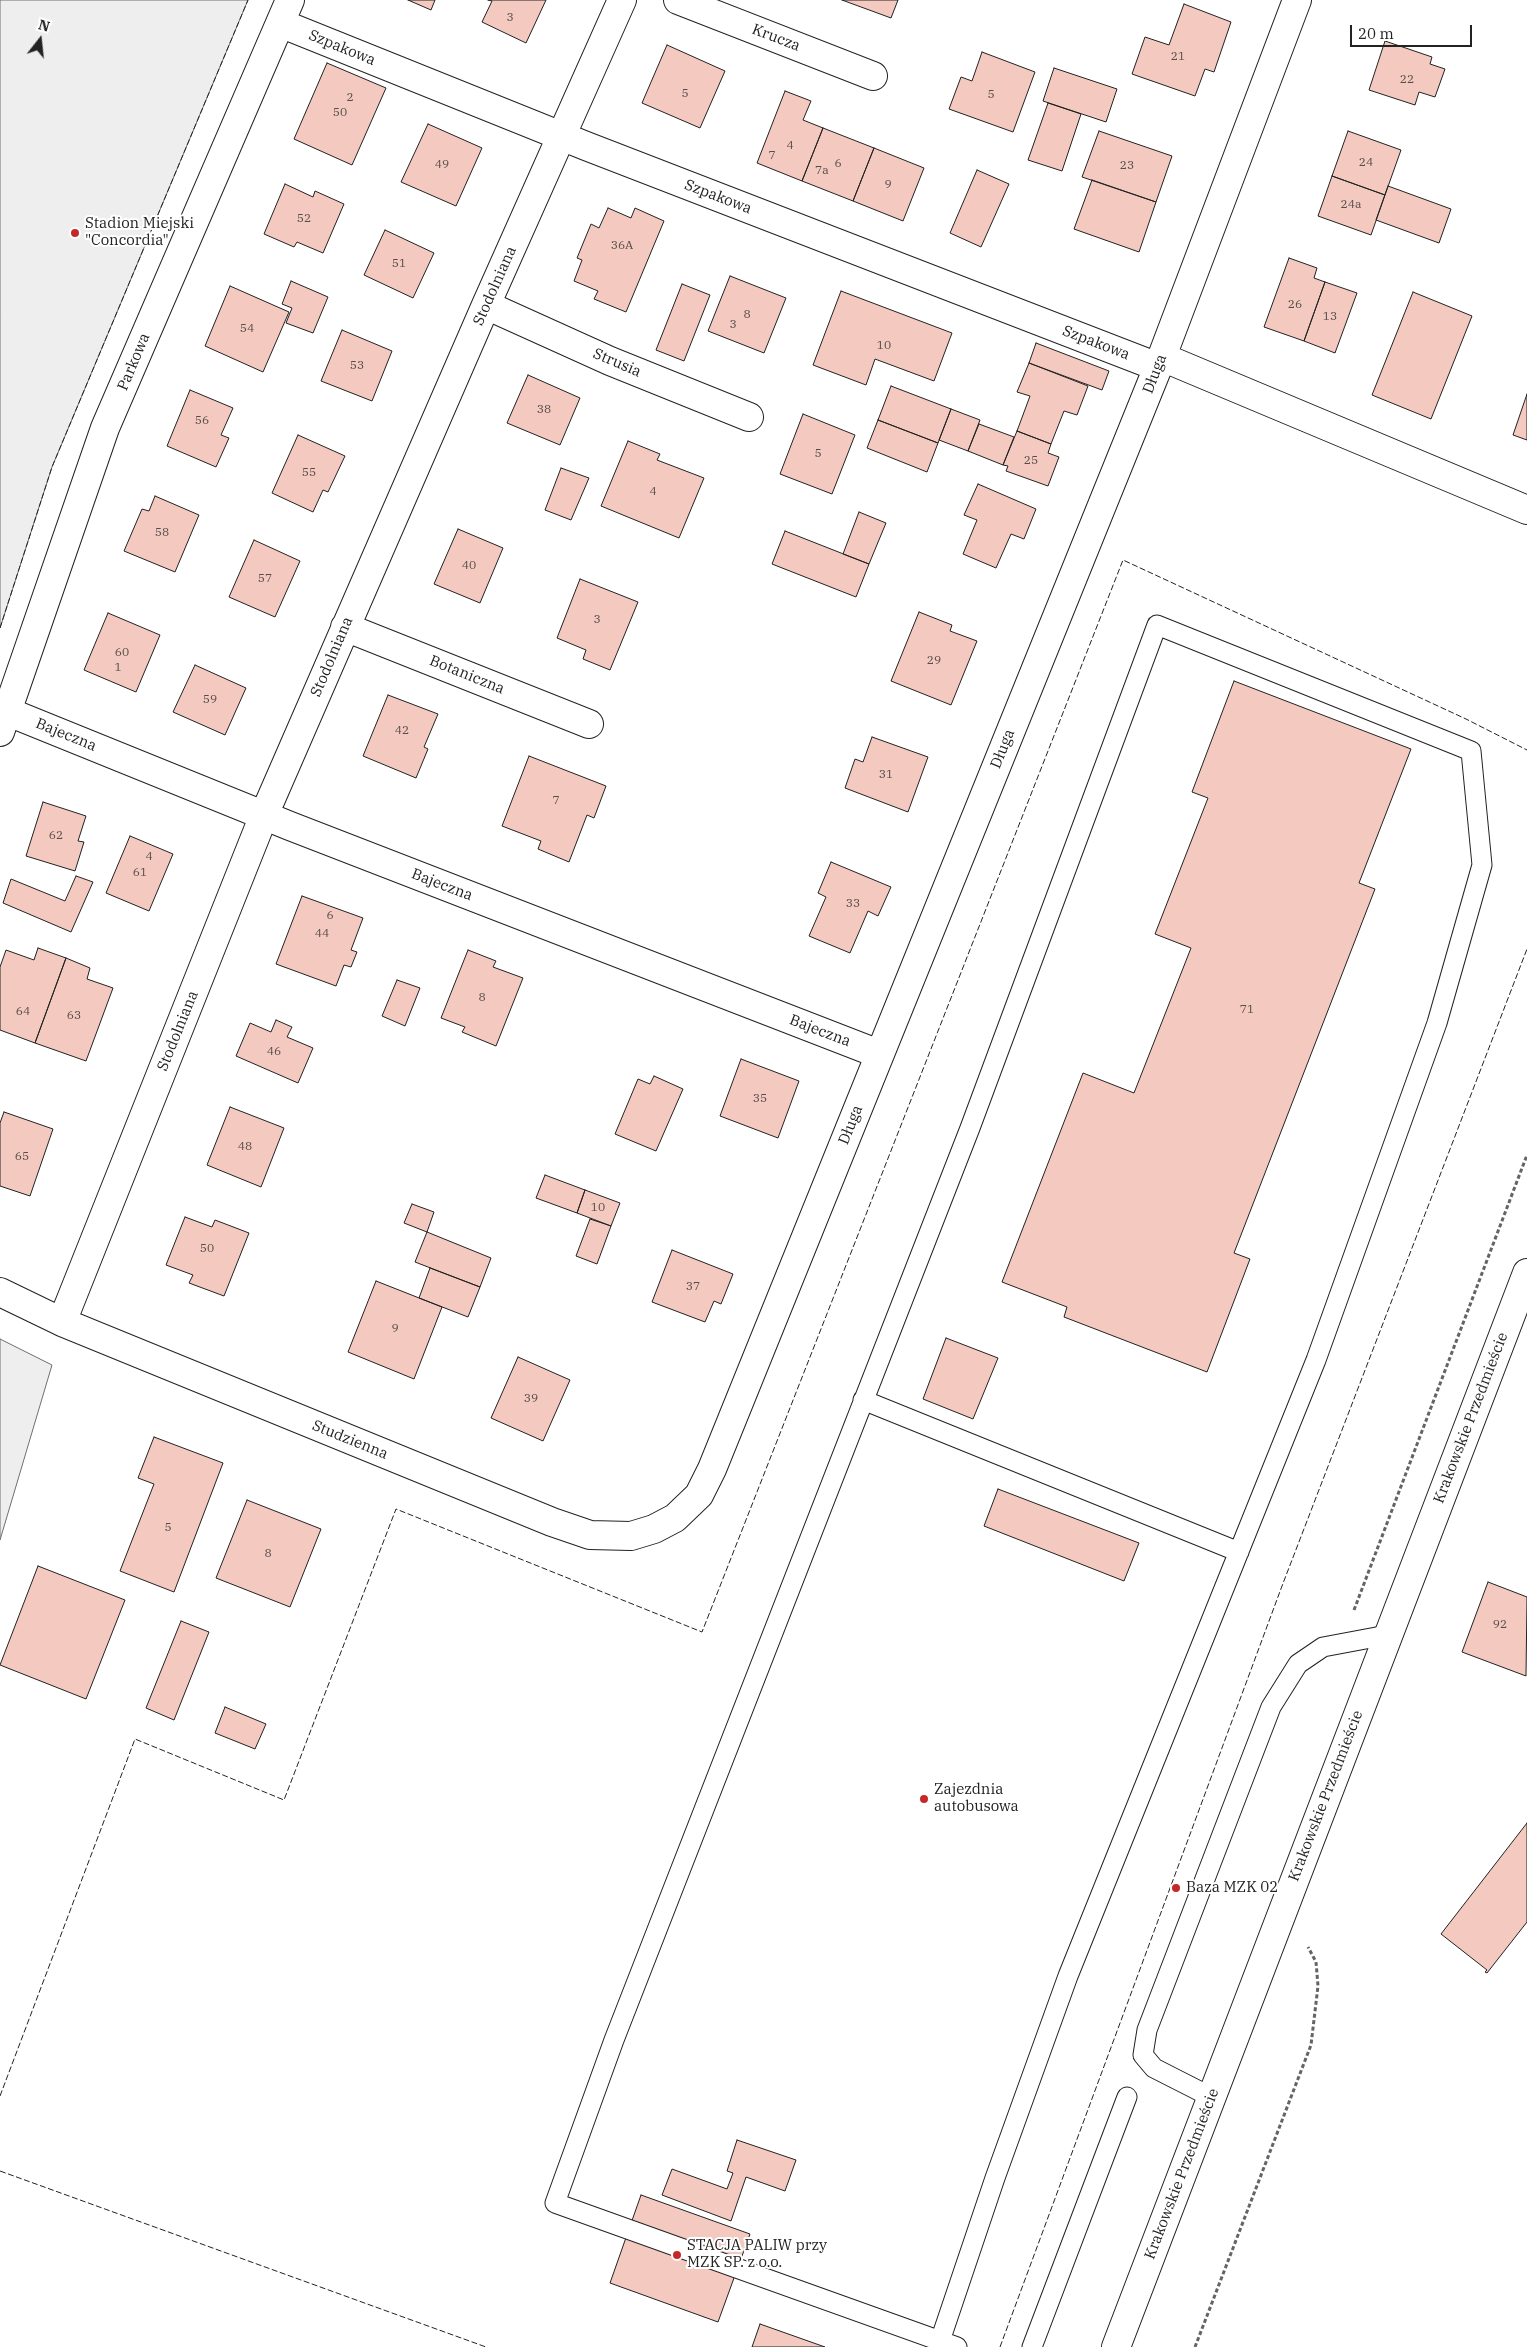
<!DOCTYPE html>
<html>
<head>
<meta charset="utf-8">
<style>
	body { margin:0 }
	#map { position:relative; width:1527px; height:2347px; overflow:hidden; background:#fff; font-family:"IBM Plex Serif",serif }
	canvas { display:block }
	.north { position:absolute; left:15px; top:15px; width:50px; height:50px; -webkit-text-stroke:4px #fff; paint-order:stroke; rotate:16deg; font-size:14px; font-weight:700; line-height:20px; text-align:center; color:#222 }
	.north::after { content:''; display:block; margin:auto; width:18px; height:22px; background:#222; clip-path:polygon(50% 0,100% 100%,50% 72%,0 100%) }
	.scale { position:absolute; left:1350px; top:25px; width:122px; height:22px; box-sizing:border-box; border:2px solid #222; border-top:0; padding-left:6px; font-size:15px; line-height:18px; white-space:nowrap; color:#222; -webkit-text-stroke:4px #fff; paint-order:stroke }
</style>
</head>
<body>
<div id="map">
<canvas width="1527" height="2347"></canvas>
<div class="north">N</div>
<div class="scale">20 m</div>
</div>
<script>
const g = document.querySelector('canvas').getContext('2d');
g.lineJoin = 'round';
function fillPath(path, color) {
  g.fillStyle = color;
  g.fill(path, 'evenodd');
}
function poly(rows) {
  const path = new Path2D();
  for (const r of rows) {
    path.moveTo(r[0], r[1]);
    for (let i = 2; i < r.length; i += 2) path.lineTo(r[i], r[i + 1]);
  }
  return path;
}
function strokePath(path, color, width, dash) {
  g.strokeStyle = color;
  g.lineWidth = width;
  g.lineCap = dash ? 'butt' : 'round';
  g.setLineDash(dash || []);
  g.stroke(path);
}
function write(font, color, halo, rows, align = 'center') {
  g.font = font + ' "IBM Plex Serif",serif';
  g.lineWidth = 4;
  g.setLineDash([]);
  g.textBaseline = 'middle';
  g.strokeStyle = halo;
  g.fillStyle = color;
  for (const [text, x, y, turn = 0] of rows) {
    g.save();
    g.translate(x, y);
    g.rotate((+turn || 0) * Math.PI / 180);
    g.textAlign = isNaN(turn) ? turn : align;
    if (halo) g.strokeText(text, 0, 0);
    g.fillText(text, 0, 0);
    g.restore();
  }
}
const green = poly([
	[0,0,248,0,52,467,0,628,0,0],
	[0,1339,52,1365,0,1540,0,1339]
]);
fillPath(green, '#eee');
strokePath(green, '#6f6f6f', 1);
const building = poly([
	[408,0,435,0,431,10,408,0],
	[488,0,546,0,526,43,482,22,492,1,488,0],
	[842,0,898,0,891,18,842,0],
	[1184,4,1231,22,1214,72,1205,69,1195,96,1132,74,1145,37,1169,45,1184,4],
	[1385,41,1432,57,1430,64,1445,69,1435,97,1419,92,1415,105,1369,90,1385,41],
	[667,45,725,71,700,128,642,103,667,45],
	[982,52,1035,72,1013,132,949,109,961,77,972,81,982,52],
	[327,63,386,88,352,165,294,139,327,63],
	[1054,68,1117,89,1106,122,1043,101,1054,68],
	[785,91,811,101,803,120,823,128,802,181,757,163,785,91],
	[1048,103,1081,114,1062,171,1028,160,1048,103],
	[428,124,482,148,456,206,401,182,428,124],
	[823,128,874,148,853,201,802,181,823,128],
	[1099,131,1172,156,1156,202,1082,177,1099,131],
	[1348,131,1401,150,1385,195,1332,176,1348,131],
	[874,148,924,168,903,221,853,201,874,148],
	[977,170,1009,184,981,247,950,233,977,170],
	[1332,176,1385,195,1371,235,1318,216,1332,176],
	[1092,180,1156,202,1139,252,1074,229,1092,180],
	[285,184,313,197,315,191,344,204,323,253,297,242,294,247,264,234,285,184],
	[1388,186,1451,209,1439,243,1376,220,1388,186],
	[608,208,631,218,635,208,664,221,626,312,594,299,598,291,574,281,582,260,577,258,591,224,599,228,608,208],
	[385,230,434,253,413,298,364,275,385,230],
	[1289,258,1317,268,1314,278,1325,282,1304,341,1264,327,1289,258],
	[730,276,786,298,764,353,708,331,730,276],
	[291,281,328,297,313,333,286,323,292,308,282,304,291,281],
	[1325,282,1357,293,1335,353,1304,341,1325,282],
	[682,284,710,295,684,361,656,350,682,284],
	[230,286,289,312,263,372,205,346,230,286],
	[841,291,952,333,934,381,875,359,866,385,813,365,841,291],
	[1413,292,1472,316,1431,419,1372,395,1413,292],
	[342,330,392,351,372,401,321,381,342,330],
	[1036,343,1109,371,1102,390,1029,363,1036,343],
	[1029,363,1088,386,1077,415,1064,411,1051,444,1017,431,1030,396,1017,392,1029,363],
	[528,375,580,398,560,445,507,423,528,375],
	[891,386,951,409,938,443,878,420,891,386],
	[190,390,233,408,221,435,229,438,216,467,167,446,190,390],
	[1527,394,1527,440,1513,435,1527,394],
	[951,409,980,420,968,451,939,440,951,409],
	[803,414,855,435,832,494,780,474,803,414],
	[878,420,938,443,927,472,867,448,878,420],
	[979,424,1014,437,1003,465,968,451,979,424],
	[1017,431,1051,444,1048,453,1059,457,1048,486,1006,471,1008,466,1003,465,1017,431],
	[298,435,345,456,328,492,323,490,313,512,272,493,298,435],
	[628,441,660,454,657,460,704,478,679,538,601,506,628,441],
	[561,468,589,478,571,520,545,510,561,468],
	[978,484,1036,509,1024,539,1011,534,996,568,963,554,977,520,964,515,978,484],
	[155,496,199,515,175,572,124,551,142,509,149,511,155,496],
	[859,512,886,523,869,564,843,554,859,512],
	[458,529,503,548,480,603,434,584,458,529],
	[785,531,869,564,856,597,772,564,785,531],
	[254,540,300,561,275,617,229,597,254,540],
	[580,579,638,602,610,670,583,659,586,650,557,638,580,579],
	[919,612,952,625,950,631,977,641,951,705,891,681,919,612],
	[108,613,160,635,136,692,84,670,108,613],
	[195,665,246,688,225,735,173,712,195,665],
	[1234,681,1411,749,1359,883,1375,889,1234,1253,1250,1259,1207,1372,1064,1317,1067,1307,1002,1282,1083,1073,1134,1093,1191,948,1155,934,1208,798,1192,792,1234,681],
	[388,695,438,714,424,747,428,749,416,778,363,756,388,695],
	[872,737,928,757,908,812,845,788,855,759,863,762,872,737],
	[529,756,606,786,594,818,587,815,569,862,538,849,541,841,502,826,529,756],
	[43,802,86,816,78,841,84,842,75,871,26,856,43,802],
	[130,836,173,854,149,911,106,893,130,836],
	[831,862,891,887,878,916,868,911,850,953,809,936,826,897,818,893,831,862],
	[76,876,93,882,71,932,3,903,11,879,65,901,76,876],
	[302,896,363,918,351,950,357,952,351,967,344,965,336,986,276,964,302,896],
	[38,948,66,958,35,1043,0,1030,0,967,6,950,34,960,38,948],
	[468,950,496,961,493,967,523,978,496,1046,462,1032,465,1027,441,1018,468,950],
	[66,958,90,968,87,979,113,988,86,1061,35,1043,66,958],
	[397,980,420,988,405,1026,382,1016,397,980],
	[276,1020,292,1027,287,1037,313,1048,298,1083,236,1056,250,1023,271,1032,276,1020],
	[741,1059,799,1081,778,1138,720,1116,741,1059],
	[654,1076,683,1089,656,1151,615,1134,638,1079,650,1084,654,1076],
	[230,1107,284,1128,261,1187,207,1165,230,1107],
	[4,1112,53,1129,30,1196,0,1186,0,1123,4,1112],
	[545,1175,585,1190,577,1213,536,1198,545,1175],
	[585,1190,620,1203,611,1226,577,1213,585,1190],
	[412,1204,434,1212,427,1232,404,1223,412,1204],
	[185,1217,212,1227,215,1220,249,1233,224,1296,189,1283,193,1275,166,1265,185,1217],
	[590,1219,611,1226,597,1264,576,1256,590,1219],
	[427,1232,491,1258,480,1287,415,1262,427,1232],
	[672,1250,733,1274,721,1304,714,1301,705,1322,652,1302,672,1250],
	[430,1268,480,1287,468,1317,419,1298,430,1268],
	[376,1281,442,1307,414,1379,348,1352,376,1281],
	[946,1338,998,1358,973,1419,923,1399,946,1338],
	[518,1357,570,1380,543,1441,491,1418,518,1357],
	[154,1437,223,1463,174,1592,120,1571,154,1484,138,1478,154,1437],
	[998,1489,1139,1543,1124,1581,984,1526,998,1489],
	[247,1500,321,1529,290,1607,216,1578,247,1500],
	[38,1566,125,1600,86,1699,0,1665,38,1566],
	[1488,1582,1527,1597,1526,1676,1462,1652,1488,1582],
	[181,1621,209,1632,174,1720,146,1708,181,1621],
	[225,1707,266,1724,255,1749,215,1733,225,1707],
	[1527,1823,1527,1922,1487,1973,1485,1972,1487,1970,1441,1934,1527,1823],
	[737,2140,796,2160,785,2191,746,2177,731,2221,662,2195,672,2169,727,2189,733,2173,727,2171,737,2140],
	[641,2195,750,2234,718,2322,610,2283,641,2195],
	[760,2324,825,2347,752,2347,760,2324]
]);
fillPath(building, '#f3c9c0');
strokePath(building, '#222', 1);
const lane = poly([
	[863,1400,1239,1552],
	[1211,2097,1154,2068,1143,2055,1147,2030,1271,1707,1298,1664,1323,1647,1387,1635],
	[940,2341,995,2178,1068,1976,1316,1360,1437,1023,1482,865,1471,751,1157,625,970,1128,614,2040,555,2203,957,2347],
	[1032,2347,1127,2097]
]);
const street = poly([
	[678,0,873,76],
	[280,23,586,146,1158,367],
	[486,305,610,361,749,417],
	[1162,357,1527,510],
	[345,627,589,724],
	[6,711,290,826,879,1054],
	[0,732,105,428,290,0],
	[0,1292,62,1322,552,1522,590,1535,631,1536,654,1529,675,1518,699,1495,712,1469,1158,367,1297,0],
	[62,1322,264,815,486,305,622,0]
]);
const primary = poly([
	[1116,2347,1527,1273]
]);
strokePath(lane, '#222', 21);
strokePath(street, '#222', 30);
strokePath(primary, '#222', 30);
strokePath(poly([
	[1354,1610,1527,1155],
	[1195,2347,1311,2045,1318,1986,1316,1962,1308,1947]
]), '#646464', 3, [4, 2.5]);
strokePath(lane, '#fff', 19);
strokePath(street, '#fff', 28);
strokePath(primary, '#fff', 28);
strokePath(poly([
	[0,628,52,467,248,0],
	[0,2096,135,1739,284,1800,396,1509,702,1632,1123,560,1466,719,1527,750],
	[0,2171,486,2347],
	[1000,2347,1282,1586,1527,949]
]), '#222', 1, [6, 2.5]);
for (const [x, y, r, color] of [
	[75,233,5,"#c62828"],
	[924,1799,5,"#c62828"],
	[1176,1888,5,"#c62828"],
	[677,2255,5,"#c62828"]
]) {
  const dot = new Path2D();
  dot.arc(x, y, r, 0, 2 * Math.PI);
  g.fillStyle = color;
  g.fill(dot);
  strokePath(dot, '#fff', 2);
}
write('12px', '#564c4a', null, [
	["3",510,18],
	["21",1178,57],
	["22",1407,80],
	["5",685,94],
	["5",991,95],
	["2",350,98],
	["50",340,113],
	["4",790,146],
	["7",772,156],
	["24",1366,163],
	["6",838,164],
	["49",442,165],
	["23",1127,166],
	["7a",822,171],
	["9",888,185],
	["24a",1351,205],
	["52",304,219],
	["36A",622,246],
	["51",399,264],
	["26",1295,305],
	["8",747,315],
	["13",1330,317],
	["3",733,325],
	["54",247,329],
	["10",884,346],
	["53",357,366],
	["38",544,410],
	["56",202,421],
	["5",818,454],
	["25",1031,461],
	["55",309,473],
	["4",653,492],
	["58",162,533],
	["40",469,566],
	["57",265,579],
	["3",597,620],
	["60",122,653],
	["29",934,661],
	["1",118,668],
	["59",210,700],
	["42",402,731],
	["31",886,775],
	["7",556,801],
	["62",56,836],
	["4",149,857],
	["61",140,873],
	["33",853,904],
	["6",330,916],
	["44",322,934],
	["8",482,998],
	["71",1247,1010],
	["64",23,1012],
	["63",74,1016],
	["46",274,1052],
	["35",760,1099],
	["48",245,1147],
	["65",22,1157],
	["10",598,1208],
	["50",207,1249],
	["37",693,1287],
	["9",395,1329],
	["39",531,1399],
	["5",168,1528],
	["8",268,1554],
	["92",1500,1625]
]);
write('15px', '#222', '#fff', [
	["Krucza",776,38,21],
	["Szpakowa",342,48,22],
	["Szpakowa",718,197,21],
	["Stodolniana",495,286,-66],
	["Szpakowa",1096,343,21],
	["Parkowa",134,362,-67],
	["Strusia",617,363,23],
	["Długa",1155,374,-69],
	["Stodolniana",332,657,-67],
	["Botaniczna",467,675,22],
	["Bajeczna",66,735,22],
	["Długa",1003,749,-68],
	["Bajeczna",442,885,21],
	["Stodolniana",178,1031,-68],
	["Bajeczna",820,1031,21],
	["Długa",851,1125,-68],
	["Krakowskie Przedmieście",1471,1418,-69],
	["Studzienna",350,1440,22],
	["Krakowskie Przedmieście",1326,1796,-69],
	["Krakowskie Przedmieście",1182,2174,-69]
]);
write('15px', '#222', '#fff', [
	["Stadion Miejski",85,224],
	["\"Concordia\"",85,241],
	["Zajezdnia",934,1790],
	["autobusowa",934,1807],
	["Baza MZK 02",1186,1888],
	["STACJA PALIW przy",687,2246],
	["MZK SP. z o.o.",687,2263]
], 'left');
</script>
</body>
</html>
